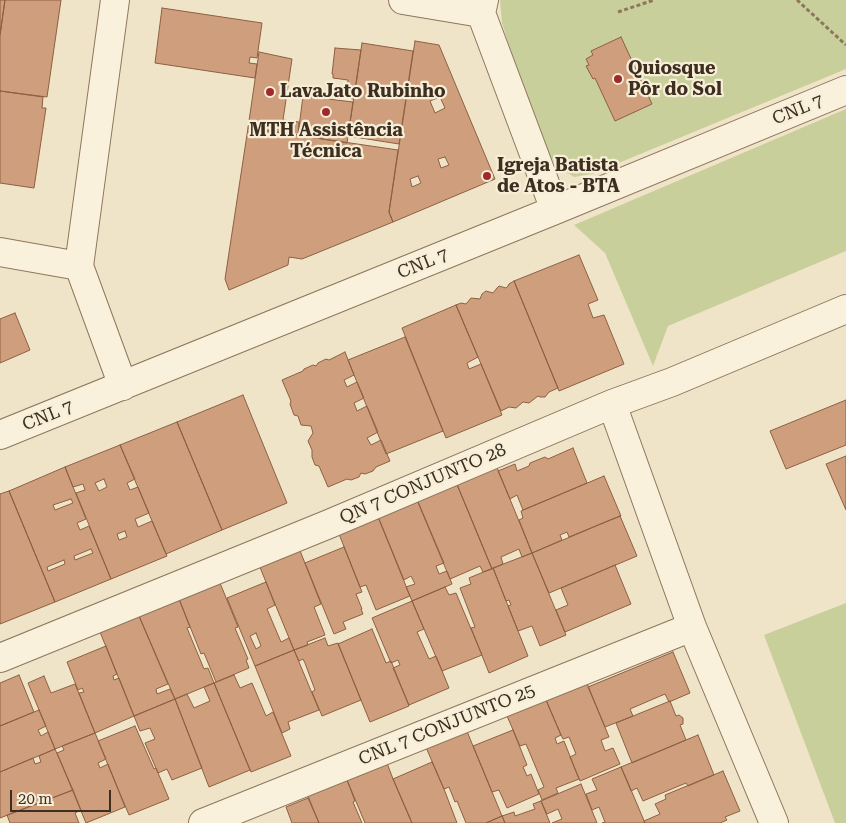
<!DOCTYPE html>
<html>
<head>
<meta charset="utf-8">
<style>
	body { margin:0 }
	#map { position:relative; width:846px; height:823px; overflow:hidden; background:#f0e4c8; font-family:"Roboto Serif",serif }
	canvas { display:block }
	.scale { position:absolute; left:10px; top:790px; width:101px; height:22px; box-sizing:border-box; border:2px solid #3d2e20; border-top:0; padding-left:6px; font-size:15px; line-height:18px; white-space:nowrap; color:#3d2e20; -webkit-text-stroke:4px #f7eed8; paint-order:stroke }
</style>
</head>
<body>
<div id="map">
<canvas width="846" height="823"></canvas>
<div class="scale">20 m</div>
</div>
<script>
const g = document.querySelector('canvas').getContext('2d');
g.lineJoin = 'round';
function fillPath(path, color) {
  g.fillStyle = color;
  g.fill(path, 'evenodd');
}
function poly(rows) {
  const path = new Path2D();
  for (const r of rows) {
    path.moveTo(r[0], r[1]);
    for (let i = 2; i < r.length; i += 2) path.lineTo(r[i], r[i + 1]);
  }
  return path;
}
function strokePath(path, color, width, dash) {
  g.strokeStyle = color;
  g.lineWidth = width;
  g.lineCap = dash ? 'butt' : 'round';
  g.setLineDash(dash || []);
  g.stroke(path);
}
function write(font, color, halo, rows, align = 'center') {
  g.font = font + ' "Roboto Serif",serif';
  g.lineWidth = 4.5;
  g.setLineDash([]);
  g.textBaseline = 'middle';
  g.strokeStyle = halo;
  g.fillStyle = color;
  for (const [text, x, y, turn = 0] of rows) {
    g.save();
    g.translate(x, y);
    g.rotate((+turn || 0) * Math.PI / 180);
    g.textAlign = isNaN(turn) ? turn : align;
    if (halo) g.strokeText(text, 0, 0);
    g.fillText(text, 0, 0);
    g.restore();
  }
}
fillPath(poly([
	[500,0,846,0,846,69,592,174,574,177,559,167,540,145,502,23],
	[846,109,846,251,668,326,653,366,605,253,574,225],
	[846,603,846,823,835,823,764,635]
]), '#c9cf9b');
const building = poly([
	[0,0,5,0,0,35,0,0],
	[5,0,61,0,47,97,0,91,0,35,5,0],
	[162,8,262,23,257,58,250,57,249,63,257,64,255,78,155,63,162,8],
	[621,37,652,104,615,121,595,78,593,79,586,66,589,65,586,59,593,55,591,51,621,37],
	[415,41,439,45,495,179,393,222,389,212,415,41],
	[440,97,445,108,435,113,430,101,440,97],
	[445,157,449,165,441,168,438,159,445,157],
	[418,176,421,183,412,187,410,179,418,176],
	[362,43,413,51,399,144,348,136,362,43],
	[335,48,361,50,354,99,347,98,348,80,333,78,333,74,332,74,335,48],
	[259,52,292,59,283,120,299,122,298,135,248,128,259,52],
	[0,91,43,97,42,108,46,108,34,188,0,183,0,91],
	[303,96,353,102,347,143,298,135,303,96],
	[248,128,398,150,389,212,393,222,302,259,289,257,288,265,229,290,225,279,248,128],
	[579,255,598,300,588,304,593,318,604,315,624,364,559,391,514,281,579,255],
	[514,281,558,388,549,392,545,397,540,397,538,396,529,403,523,402,516,408,509,407,501,411,456,305,461,303,466,304,471,298,480,299,482,294,486,291,493,293,497,288,499,286,506,288,508,286,509,284,514,281],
	[456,305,478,357,467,363,469,369,481,364,502,415,446,438,402,328,456,305],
	[15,313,30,350,0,363,0,319,15,313],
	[405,337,443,431,386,454,348,360,405,337],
	[345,352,354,375,344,380,347,387,357,382,364,398,354,403,357,411,367,406,378,432,367,438,371,445,381,440,390,461,376,467,373,471,365,474,361,473,359,477,351,480,347,479,328,487,319,466,315,465,312,457,312,450,308,441,313,433,311,426,301,425,298,416,294,415,290,404,291,401,282,380,303,371,304,369,313,365,316,366,318,363,326,359,329,360,345,352],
	[243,395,287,503,222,530,177,422,243,395],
	[846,400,846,445,786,469,770,431,846,400],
	[177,422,222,530,166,554,120,445,177,422],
	[120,445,135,479,127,483,130,490,138,487,149,513,135,519,138,527,152,521,167,556,111,579,76,493,85,490,83,484,73,487,65,467,120,445],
	[104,479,107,487,99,491,95,483,104,479],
	[125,531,127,537,119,540,117,534,125,531],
	[573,448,587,483,523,510,517,495,510,499,498,471,515,464,517,471,529,466,530,463,545,457,548,459,573,448],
	[846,456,846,510,826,464,846,456],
	[496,465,532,553,522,557,519,549,501,557,503,564,492,569,456,482,496,465],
	[65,467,86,519,77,523,80,530,89,526,111,579,55,602,9,491,65,467],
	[71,499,73,503,55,510,53,505,71,499],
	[91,549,93,553,75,560,74,556,91,549],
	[64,560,65,564,48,571,47,567,64,560],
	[604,476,621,516,610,520,569,537,567,532,560,535,562,540,532,553,519,520,523,518,521,511,604,476],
	[456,482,492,569,483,572,480,566,450,579,417,500,456,482],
	[9,491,55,602,0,624,0,494,9,491],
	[416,497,444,563,436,566,439,574,447,571,452,584,412,601,406,587,415,584,411,576,404,580,377,514,416,497],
	[620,516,637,556,549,593,532,553,620,516],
	[378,517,410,596,376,610,366,585,360,587,339,534,378,517],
	[344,547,362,592,356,594,362,609,361,609,363,614,343,622,346,629,334,634,305,563,344,547],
	[299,548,321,604,314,607,325,635,307,642,308,645,294,650,259,565,299,548],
	[532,553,566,635,540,646,532,626,518,631,508,606,511,605,509,600,506,601,493,568,532,553],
	[615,565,631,604,565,632,556,610,568,605,561,588,615,565],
	[493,568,528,656,489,673,471,628,475,627,460,588,471,584,469,578,493,568],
	[266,582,275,605,267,609,281,642,289,638,294,650,255,666,227,598,266,582],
	[256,633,261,646,256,649,250,636,256,633],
	[220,583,238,627,235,628,248,659,246,660,249,668,216,682,204,653,201,654,179,599,220,583],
	[445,587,449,595,456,593,482,655,442,671,412,601,445,587],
	[179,599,190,627,187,628,204,669,208,668,214,683,175,699,139,616,179,599],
	[412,601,424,629,417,632,429,659,436,656,449,688,409,705,393,668,400,665,398,660,391,663,372,618,412,601],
	[139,616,168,684,156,689,157,694,170,689,175,699,134,716,100,632,139,616],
	[372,629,386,663,391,661,409,706,370,722,338,644,372,629],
	[325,638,328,646,338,643,361,700,322,716,312,692,315,690,305,663,303,659,299,661,294,650,325,638],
	[106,646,117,674,113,676,114,680,119,678,134,716,95,733,79,693,84,692,82,688,78,690,67,662,106,646],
	[294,650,319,710,288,722,290,729,282,733,255,666,294,650],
	[673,652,690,693,669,702,665,694,630,709,633,716,605,727,588,687,673,652],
	[19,675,34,712,0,726,0,683,19,675],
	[234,675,240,688,252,683,266,716,273,712,291,756,251,772,214,683,234,675],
	[44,676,51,693,75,684,95,733,55,749,28,683,44,676],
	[584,676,609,737,601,740,605,751,613,748,620,764,580,781,570,757,576,754,569,737,563,739,561,735,543,693,584,676],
	[214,683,250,770,209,787,175,699,187,694,194,708,210,701,204,687,214,683],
	[543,693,561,735,555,738,557,744,564,741,579,779,556,788,558,793,542,800,538,790,544,787,526,744,520,746,504,709,543,693],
	[175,699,202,768,172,780,167,769,158,773,145,743,155,739,150,728,140,731,134,716,175,699],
	[670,701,676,716,679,715,683,718,683,724,680,725,686,740,632,763,616,723,670,701],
	[39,710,46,726,38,730,41,736,48,732,55,749,0,772,0,726,39,710],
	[135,726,154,769,156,768,169,799,129,815,98,741,135,726],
	[466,729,502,816,486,823,466,823,457,801,455,802,449,787,444,789,425,745,466,729],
	[513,730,527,765,523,767,527,776,531,774,539,794,507,808,499,790,492,792,473,746,513,730],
	[95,733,106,759,98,763,100,768,108,764,125,807,86,823,57,753,64,750,62,746,95,733],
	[698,735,714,775,688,786,686,783,643,801,637,788,631,791,621,767,698,735],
	[55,749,73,790,0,818,0,772,33,758,35,764,41,762,39,756,55,749],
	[432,762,444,789,457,823,412,823,393,779,432,762],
	[387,763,393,779,412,823,365,823,347,780,387,763],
	[621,767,626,778,645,823,602,823,605,822,599,807,592,810,586,794,597,790,592,779,621,767],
	[723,771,740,811,725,817,727,820,720,823,645,823,644,821,660,814,655,804,666,799,665,795,723,771],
	[347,780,355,801,353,802,362,823,319,823,308,796,347,780],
	[581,784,597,823,552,823,562,819,558,809,547,814,541,801,581,784],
	[73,790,81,810,75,813,79,823,10,823,7,815,73,790],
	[308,798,319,823,292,823,286,807,308,798],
	[541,801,550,823,505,823,502,816,514,812,515,816,535,809,533,804,541,801],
	[502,816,505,823,486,823,502,816]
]);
fillPath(building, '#cf9f7d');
strokePath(building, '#8d5f41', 1);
const minor = poly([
	[115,0,79,266,123,386],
	[403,0,481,13],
	[484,0,481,13,555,210],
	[0,252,79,266],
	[612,404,692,627,774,823],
	[0,435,555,210,846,90],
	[0,658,329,524,612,404,672,382,846,309],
	[203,823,692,627]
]);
strokePath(minor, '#8d765c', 30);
strokePath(poly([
	[797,0,846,45],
	[618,12,654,0]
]), '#8d765c', 3, [4, 2.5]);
strokePath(minor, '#faf1dc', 28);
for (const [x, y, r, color] of [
	[618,79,5,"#9e2a2b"],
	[270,92,5,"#9e2a2b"],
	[326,112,5,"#9e2a2b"],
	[487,176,5,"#9e2a2b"]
]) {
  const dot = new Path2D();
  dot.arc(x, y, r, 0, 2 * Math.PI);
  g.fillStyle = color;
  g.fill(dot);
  strokePath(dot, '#f7eed8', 2);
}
write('bold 18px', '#3d2e20', '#f7eed8', [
	["Quiosque",628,69],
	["Pôr do Sol",628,90],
	["LavaJato Rubinho",280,92],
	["MTH Assistência",326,131,"center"],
	["Técnica",326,152,"center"],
	["Igreja Batista",497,166],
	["de Atos - BTA",497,187]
], 'left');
write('18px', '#3d2e20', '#f7eed8', [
	["CNL 7",798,110,-22],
	["CNL 7",423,264,-22],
	["CNL 7",48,416,-22],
	["QN 7 CONJUNTO 28",423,484,-23],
	["CNL 7 CONJUNTO 25",447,725,-22]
]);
</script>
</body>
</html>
